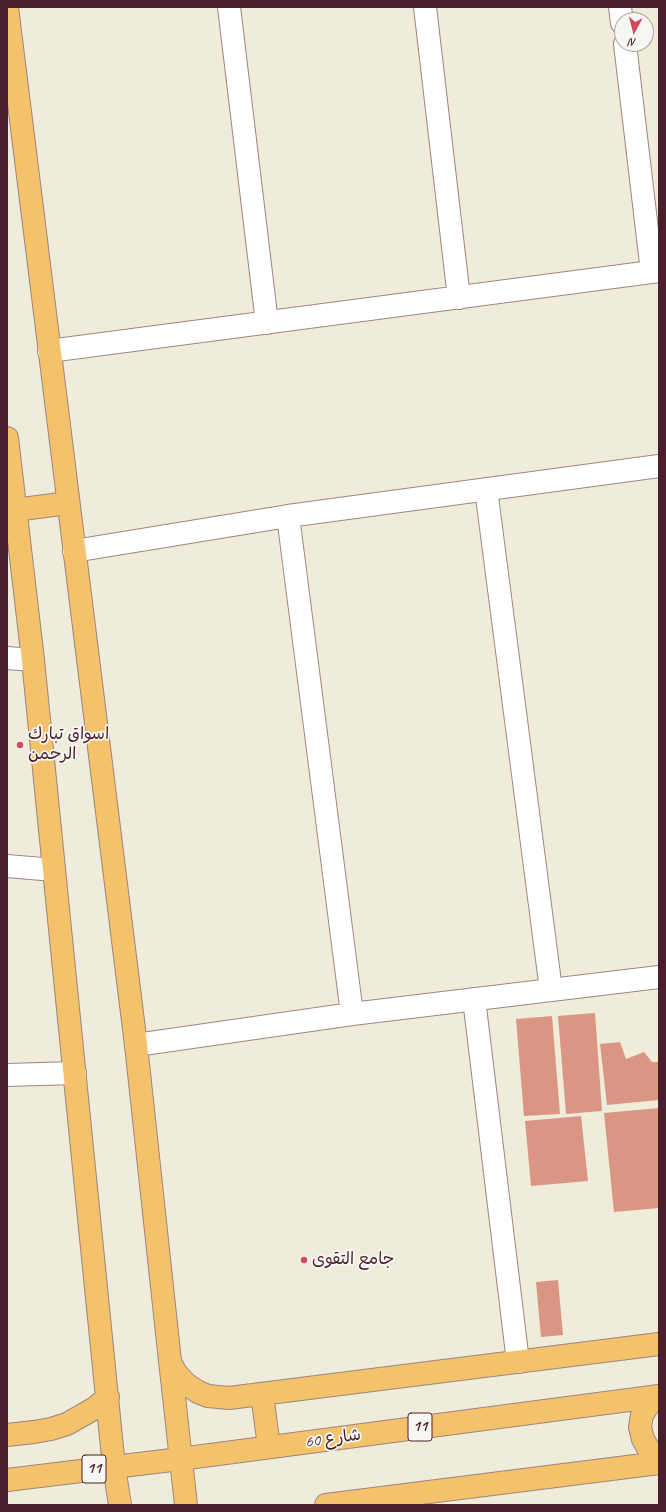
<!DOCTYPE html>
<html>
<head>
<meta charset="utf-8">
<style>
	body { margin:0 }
	#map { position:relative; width:666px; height:1512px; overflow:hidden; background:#f0ecda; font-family:Caveat,sans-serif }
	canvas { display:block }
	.frame { position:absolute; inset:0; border:8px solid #4a1f2b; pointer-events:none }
	.north { position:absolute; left:614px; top:12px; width:40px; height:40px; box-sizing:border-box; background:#f6f6f2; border:1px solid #b1a0a2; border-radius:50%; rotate:187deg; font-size:11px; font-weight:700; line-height:16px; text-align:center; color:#4a1f2b }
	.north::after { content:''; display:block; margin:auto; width:14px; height:18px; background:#d1495b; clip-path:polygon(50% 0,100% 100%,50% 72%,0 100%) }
</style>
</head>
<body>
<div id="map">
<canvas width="666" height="1512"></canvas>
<div class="frame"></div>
<div class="north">N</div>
</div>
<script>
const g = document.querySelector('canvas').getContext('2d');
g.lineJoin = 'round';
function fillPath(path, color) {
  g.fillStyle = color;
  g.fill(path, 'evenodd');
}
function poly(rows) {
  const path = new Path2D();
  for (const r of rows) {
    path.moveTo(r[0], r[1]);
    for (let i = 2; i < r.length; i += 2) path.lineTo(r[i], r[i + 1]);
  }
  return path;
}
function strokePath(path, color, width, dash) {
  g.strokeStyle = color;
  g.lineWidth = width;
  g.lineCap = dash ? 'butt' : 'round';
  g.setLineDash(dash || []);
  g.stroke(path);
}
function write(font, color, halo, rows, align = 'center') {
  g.font = font + ' Caveat,"Playpen Sans Arabic",sans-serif';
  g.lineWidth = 3.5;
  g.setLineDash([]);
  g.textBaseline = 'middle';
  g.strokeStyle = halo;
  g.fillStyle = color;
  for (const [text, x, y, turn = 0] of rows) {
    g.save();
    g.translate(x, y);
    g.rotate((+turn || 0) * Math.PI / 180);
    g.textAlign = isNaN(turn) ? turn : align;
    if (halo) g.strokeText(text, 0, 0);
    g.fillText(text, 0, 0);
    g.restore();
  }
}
fillPath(poly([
	[595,1013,602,1111,566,1114,558,1016],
	[552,1016,560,1114,524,1116,516,1019],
	[620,1042,626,1059,644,1052,652,1062,659,1062,659,1100,607,1105,600,1044],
	[659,1108,659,1208,614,1212,604,1113],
	[581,1116,588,1181,531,1186,525,1121],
	[558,1280,563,1335,541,1337,536,1282]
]), '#db9683');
const minor = poly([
	[229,7,267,323],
	[425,7,459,298],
	[620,7,622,23],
	[625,44,652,272],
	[49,351,659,271],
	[486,489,551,990],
	[288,516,352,1014],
	[74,551,288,516,659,466],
	[7,658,33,660],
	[7,866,54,870],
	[474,999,518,1362],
	[136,1045,352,1014,659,977],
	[7,1075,75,1073]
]);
const major = poly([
	[7,7,136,1045,170,1361,186,1505],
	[7,438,33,660,114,1467,120,1505],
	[15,510,68,503],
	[170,1362,176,1373,186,1384,198,1392,208,1396,229,1398,659,1344],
	[7,1435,34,1432,51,1429,67,1424,95,1408,108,1397]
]);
const highway = poly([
	[262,1394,269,1447],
	[659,1396,649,1404,642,1415,640,1427,643,1439,649,1450,659,1457],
	[7,1480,180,1459,659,1396],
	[326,1505,659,1463]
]);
strokePath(minor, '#9d8682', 24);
strokePath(major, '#9d8682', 24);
strokePath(highway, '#9d8682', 24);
strokePath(minor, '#fff', 22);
strokePath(major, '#f3c26a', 22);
strokePath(highway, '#f3c26a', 22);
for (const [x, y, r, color] of [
	[20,745,4,"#d1495b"],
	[304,1260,4,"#d1495b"]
]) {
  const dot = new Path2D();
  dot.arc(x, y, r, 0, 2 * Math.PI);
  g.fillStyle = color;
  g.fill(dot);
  strokePath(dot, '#f6f6f2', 1.5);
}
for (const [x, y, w] of [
	[420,1427,24],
	[94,1469,24]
]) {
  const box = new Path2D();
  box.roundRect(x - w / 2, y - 14, w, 28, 3);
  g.fillStyle = '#f6f6f2';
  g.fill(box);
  strokePath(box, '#4a1f2b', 1);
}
write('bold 16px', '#4a1f2b', null, [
	["11",420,1427],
	["11",94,1469]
]);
write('17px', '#4a1f2b', '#f6f6f2', [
	["اسواق تبارك",28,735],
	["الرحمن",28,755],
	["جامع التقوى",312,1260]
], 'left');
write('17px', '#4a1f2b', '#f6f6f2', [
	["شارع 60",333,1439,-8]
]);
</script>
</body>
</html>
